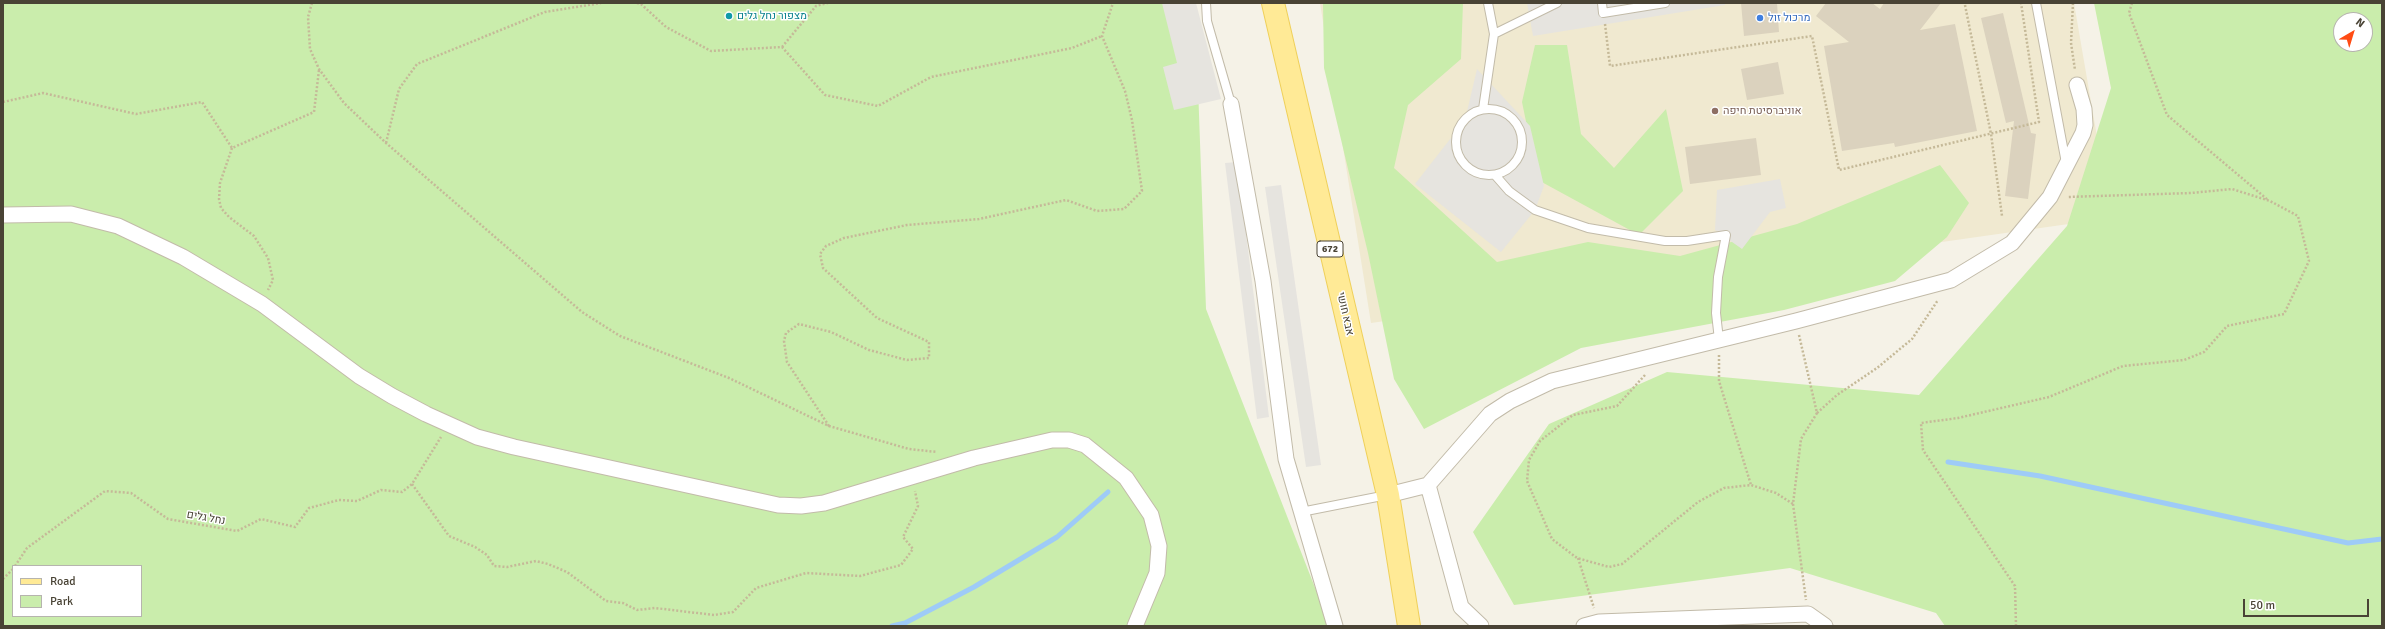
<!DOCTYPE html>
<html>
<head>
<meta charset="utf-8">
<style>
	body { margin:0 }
	#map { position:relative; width:2385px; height:629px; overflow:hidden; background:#f5f2e7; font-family:Signika,sans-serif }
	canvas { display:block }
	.frame { position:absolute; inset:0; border:4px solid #494335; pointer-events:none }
	.legend { position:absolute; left:12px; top:565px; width:130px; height:52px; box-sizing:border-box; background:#fff; border:1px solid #b6b4ae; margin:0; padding:5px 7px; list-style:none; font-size:12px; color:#494335 }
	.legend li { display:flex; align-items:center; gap:8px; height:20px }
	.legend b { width:20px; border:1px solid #b6b4ae }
	.north { position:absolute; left:2333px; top:12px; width:40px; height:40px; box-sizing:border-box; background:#fff; border:1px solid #b6b4ae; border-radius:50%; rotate:38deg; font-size:11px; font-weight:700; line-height:16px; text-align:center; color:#494335 }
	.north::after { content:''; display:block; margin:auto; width:14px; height:18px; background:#ff4c14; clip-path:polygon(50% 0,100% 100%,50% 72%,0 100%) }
	.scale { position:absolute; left:2243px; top:599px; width:126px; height:18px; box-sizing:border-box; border:2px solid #494335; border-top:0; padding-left:5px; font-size:12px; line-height:14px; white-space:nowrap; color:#494335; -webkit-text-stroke:3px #fff; paint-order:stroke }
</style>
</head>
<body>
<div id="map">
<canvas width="2385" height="629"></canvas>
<div class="frame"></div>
<ul class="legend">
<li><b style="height:5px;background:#ffea96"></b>Road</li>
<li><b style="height:11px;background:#caedac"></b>Park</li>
</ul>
<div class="north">N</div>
<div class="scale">50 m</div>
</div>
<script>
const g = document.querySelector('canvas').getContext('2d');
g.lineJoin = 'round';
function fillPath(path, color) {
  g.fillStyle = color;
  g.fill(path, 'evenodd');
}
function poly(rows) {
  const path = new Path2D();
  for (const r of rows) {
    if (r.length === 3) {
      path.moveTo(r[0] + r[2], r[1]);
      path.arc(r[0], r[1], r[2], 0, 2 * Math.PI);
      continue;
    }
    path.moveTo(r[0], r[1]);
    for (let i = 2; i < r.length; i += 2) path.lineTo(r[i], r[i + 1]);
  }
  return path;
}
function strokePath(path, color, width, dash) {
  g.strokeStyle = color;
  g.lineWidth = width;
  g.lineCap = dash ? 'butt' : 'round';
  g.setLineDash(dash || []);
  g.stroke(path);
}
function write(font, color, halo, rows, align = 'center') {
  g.font = font + ' Signika,Heebo,sans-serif';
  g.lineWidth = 3;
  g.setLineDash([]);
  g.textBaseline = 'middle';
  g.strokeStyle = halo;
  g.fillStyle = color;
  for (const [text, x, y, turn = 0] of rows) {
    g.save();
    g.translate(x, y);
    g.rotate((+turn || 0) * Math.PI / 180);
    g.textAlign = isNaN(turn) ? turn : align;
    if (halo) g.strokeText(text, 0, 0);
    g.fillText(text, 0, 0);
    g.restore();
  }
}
fillPath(poly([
	[1320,3,2074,3,2111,218,1371,323]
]), '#f0e9d0');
fillPath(poly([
	[3,3,1195,3,1206,309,1330,626,3,626],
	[13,566,141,566,141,616,13,616],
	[1323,3,1463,3,1461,59,1408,105,1394,168,1497,262,1588,242,1680,256,1797,224,1940,165,1969,203,1947,237,1895,281,1784,310,1581,348,1424,429,1394,379,1368,253,1324,68],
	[2094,3,2382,3,2382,626,1945,626,1936,613,1790,568,1514,605,1473,532,1549,424,1667,372,1919,395,2067,226,2111,88],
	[2341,20,2365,20,2365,44,2341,44],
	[1535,45,1567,45,1581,134,1614,168,1666,109,1683,191,1639,235,1538,180,1522,102]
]), '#caedac');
fillPath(poly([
	[1162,3,1196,3,1221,99,1174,110,1163,67,1177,63],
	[1527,3,1725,3,1725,5,1533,36],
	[1477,69,1530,126,1544,186,1535,210,1501,252,1415,184,1465,120],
	[1237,162,1269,417,1257,419,1225,163],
	[1780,179,1786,208,1770,212,1742,249,1715,230,1717,190],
	[1281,185,1321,465,1306,467,1265,187]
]), '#e6e4df');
strokePath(poly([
	[1948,462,2040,476,2348,543,2382,539],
	[892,626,905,623,974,587,1057,537,1108,492]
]), '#9ecbf7', 5);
fillPath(poly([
	[1741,3,1777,3,1779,32,1744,36],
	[1826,3,1872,3,1880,9,1884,3,1941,3,1920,30,1955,24,1977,131,1895,147,1894,143,1842,151,1824,46,1849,42,1816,16],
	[2003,13,2031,133,2036,134,2028,199,2005,196,2014,121,2006,123,1981,18],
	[1778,62,1784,94,1747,100,1741,69],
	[1756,138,1761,175,1690,184,1685,147]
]), '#dbd2be');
const service = poly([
	[1206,3,1207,21,1231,104],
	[1602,3,1603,13,1665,3],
	[2036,3,2066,163],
	[1494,34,1557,3],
	[1489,142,33],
	[1483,109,1494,34,1488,3],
	[1495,175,1509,191,1535,210,1588,228,1665,241,1687,241,1726,235,1718,277,1716,313,1719,340],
	[1301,512,1387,495]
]);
const minor = poly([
	[1231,104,1263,281,1286,459,1335,626],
	[3,215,71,214,118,226,183,257,262,304,359,376,392,396,426,414,477,437,514,447,778,505,801,506,824,503,974,458,1052,440,1069,440,1085,445,1126,478,1151,515,1159,546,1157,573,1135,626],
	[1428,485,1461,607,1481,626],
	[1388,495,1428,485,1490,414,1510,401,1552,381,1796,321,1951,280,2012,243,2050,197,2083,133,2085,125,2084,109,2077,85],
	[1584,626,1599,622,1808,614,1825,626]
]);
const primary = poly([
	[1273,3,1388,495,1409,626]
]);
strokePath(service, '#c2bba9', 10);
strokePath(minor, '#c2bba9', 17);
strokePath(primary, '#efd05b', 24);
strokePath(poly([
	[312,3,308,17,310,49,319,69,344,103,386,143,582,312,620,336,729,378,829,426,909,449,937,452],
	[637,3,641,4,666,27,711,51,782,47,825,95,878,106,931,77,1072,48,1102,36],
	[2073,3,2071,43,2075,70],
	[2132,3,2129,13,2167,115,2268,200],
	[1965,5,1991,134,2002,216],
	[1605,24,1610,66,1812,36,1839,170,2039,122,2021,3],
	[782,47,816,6,828,3],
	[3,102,43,93,136,114,202,102,232,148,314,112,319,70],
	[386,143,399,89,417,64,545,12,601,3],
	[232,148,220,183,219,199,221,208,229,217,254,236,268,258,273,280,268,290],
	[1799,335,1817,413,1801,439,1793,504,1806,600],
	[1719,355,1719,381,1751,485],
	[1645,375,1617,406,1573,415,1540,441,1529,460,1527,481,1552,539,1577,558,1609,567,1622,564,1698,502,1724,488,1751,485,1776,493,1793,504],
	[1817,413,1837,395,1877,368,1912,339,1938,300],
	[829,426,787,362,784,341,786,333,799,324,831,332,869,350,907,360,929,358,929,342,877,318,823,268,820,254,826,246,844,238,907,225,979,219,1066,200,1097,211,1124,209,1142,191,1132,120,1125,91,1102,36,1113,3],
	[412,484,449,536,475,547,487,555,494,566,507,567,536,561,548,564,567,572,606,601,623,603,637,610,655,608,714,615,733,612,756,588,806,573,860,576,901,565,913,549,903,537,918,506,915,491],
	[1578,558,1594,608],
	[15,566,27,548,105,491,131,493,168,519,237,531,261,519,295,527,309,508,339,500,357,501,381,490,402,492,412,484,441,437],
	[3,579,13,569],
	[2016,626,2015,586,1923,450,1921,423,1958,418,2049,397,2123,366,2184,360,2204,352,2227,326,2284,314,2309,261,2298,216,2270,201,2232,189,2191,193,2067,197]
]), '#c5b998', 2.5, [2, 2]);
strokePath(service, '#fff', 8);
strokePath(minor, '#fff', 15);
strokePath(primary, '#ffea96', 22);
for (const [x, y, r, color] of [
	[729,16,4,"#0f9aa8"],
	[1760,18,4,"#3f7fe0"],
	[1715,111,4,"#8d6e63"]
]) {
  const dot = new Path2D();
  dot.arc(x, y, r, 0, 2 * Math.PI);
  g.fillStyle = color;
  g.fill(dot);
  strokePath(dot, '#fff', 1.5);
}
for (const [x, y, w] of [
	[1330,249,26]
]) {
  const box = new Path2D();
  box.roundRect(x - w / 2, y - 8, w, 16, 3);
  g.fillStyle = '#fff';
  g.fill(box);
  strokePath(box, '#494335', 1);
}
write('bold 10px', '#494335', null, [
	["672",1330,249]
]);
write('11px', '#0d838f', '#fff', [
	["מצפור נחל גלים",737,16]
], 'left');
write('11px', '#366cbe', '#fff', [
	["מרכול זול",1768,18]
], 'left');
write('11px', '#785e54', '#fff', [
	["אוניברסיטת חיפה",1723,111]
], 'left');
write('11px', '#494335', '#fff', [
	["אבא חושי",1345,314,77],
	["נחל גלים",206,518,10]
]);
</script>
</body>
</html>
